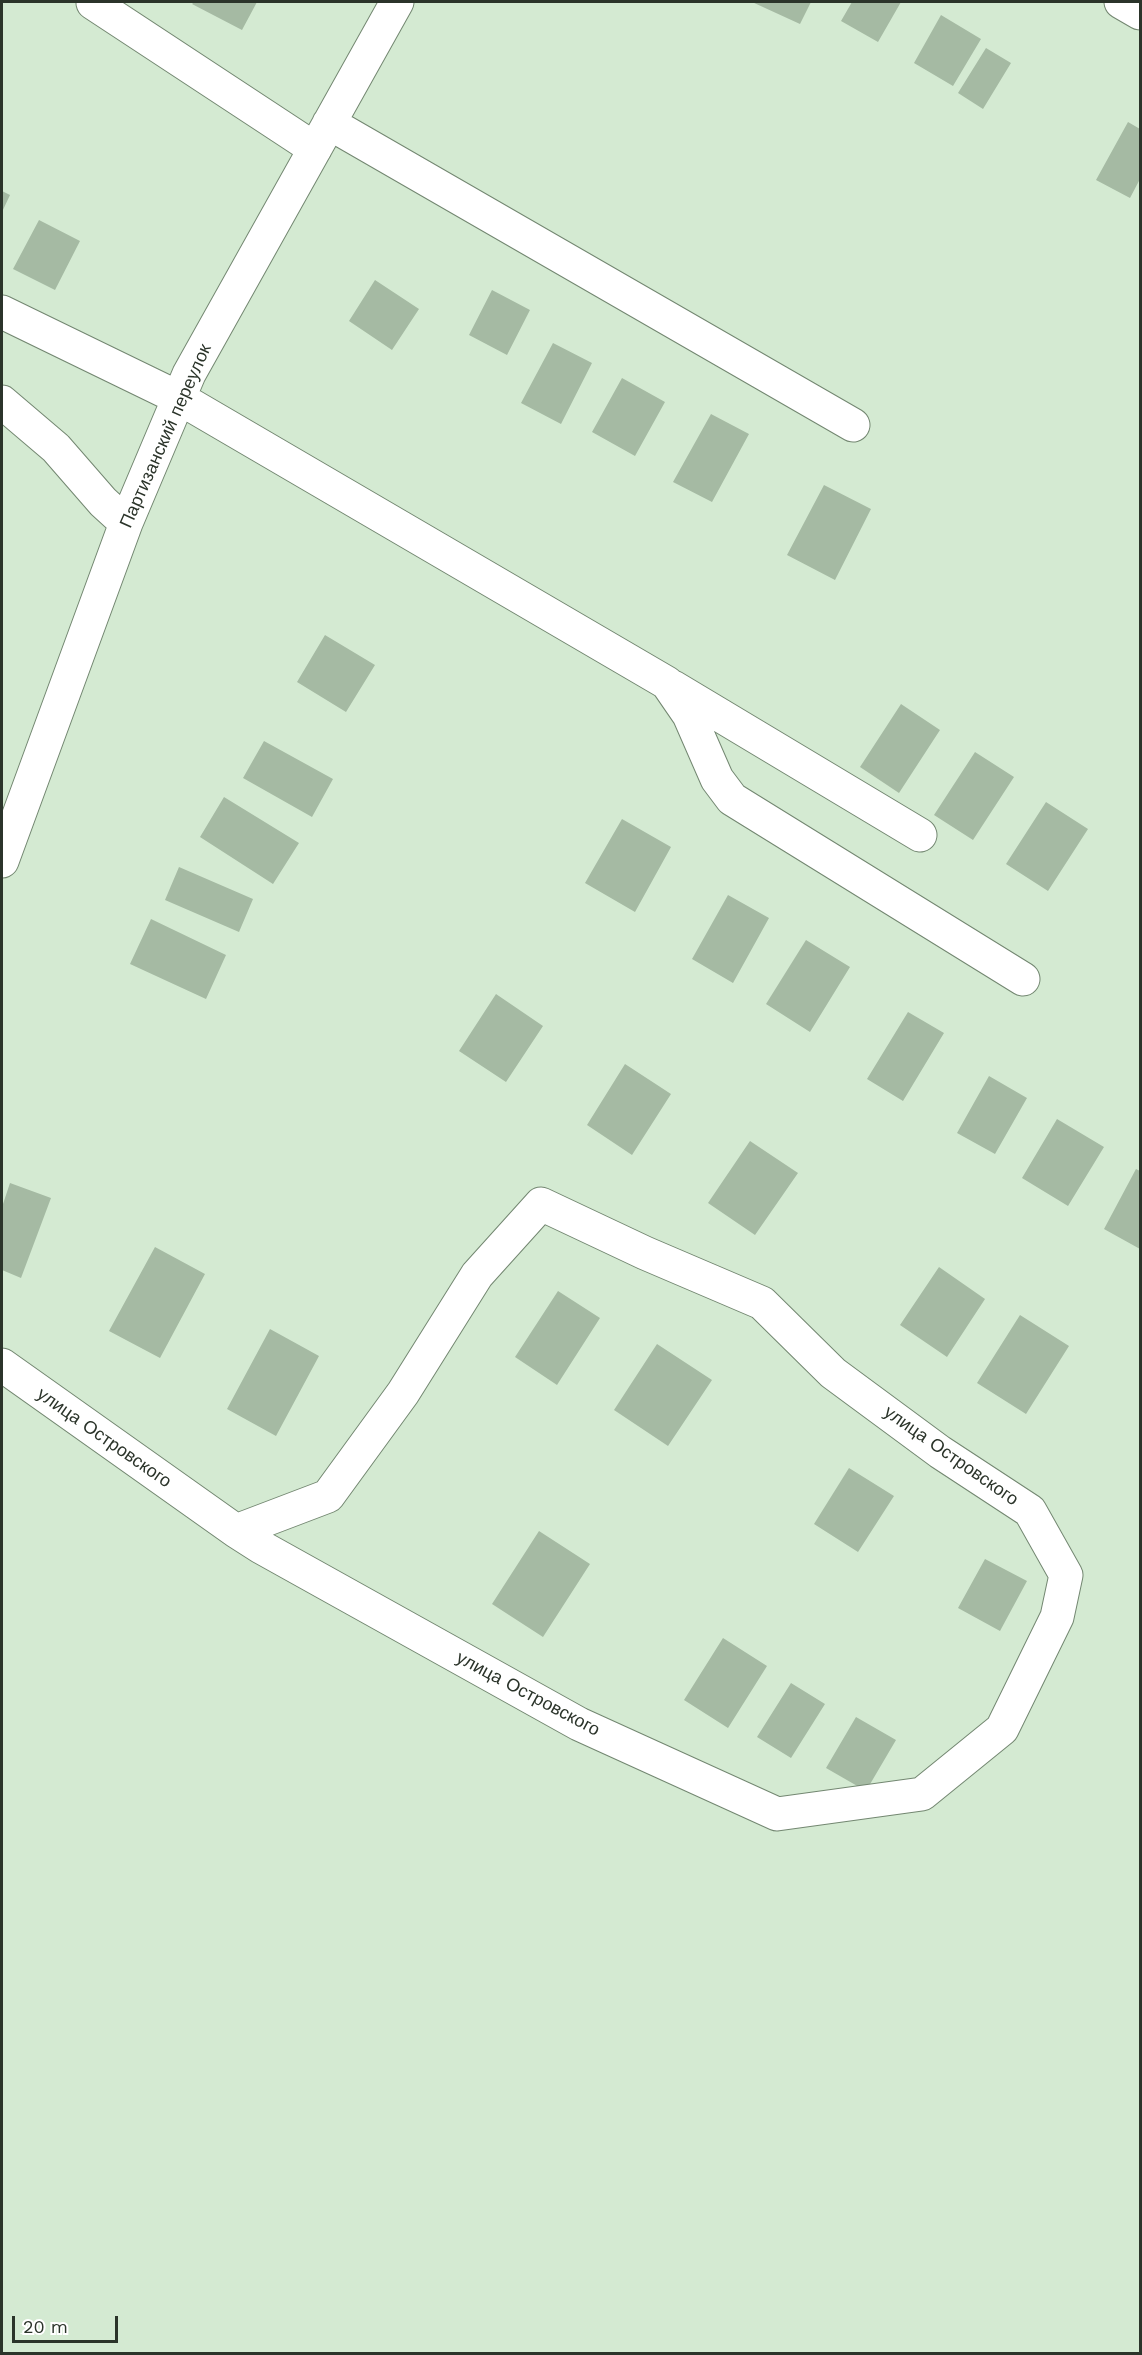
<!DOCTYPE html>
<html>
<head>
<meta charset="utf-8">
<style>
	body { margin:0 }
	#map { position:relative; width:1142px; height:2355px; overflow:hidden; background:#d4ead2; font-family:"Work Sans",sans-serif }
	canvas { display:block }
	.frame { position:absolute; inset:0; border:3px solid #2b342a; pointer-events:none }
	.scale { position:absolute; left:12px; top:2316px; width:106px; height:27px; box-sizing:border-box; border:3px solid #2b342a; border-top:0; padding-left:8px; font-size:18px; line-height:21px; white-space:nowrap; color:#2b342a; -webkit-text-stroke:4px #fff; paint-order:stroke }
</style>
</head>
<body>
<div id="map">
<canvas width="1142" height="2355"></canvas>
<div class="frame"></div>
<div class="scale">20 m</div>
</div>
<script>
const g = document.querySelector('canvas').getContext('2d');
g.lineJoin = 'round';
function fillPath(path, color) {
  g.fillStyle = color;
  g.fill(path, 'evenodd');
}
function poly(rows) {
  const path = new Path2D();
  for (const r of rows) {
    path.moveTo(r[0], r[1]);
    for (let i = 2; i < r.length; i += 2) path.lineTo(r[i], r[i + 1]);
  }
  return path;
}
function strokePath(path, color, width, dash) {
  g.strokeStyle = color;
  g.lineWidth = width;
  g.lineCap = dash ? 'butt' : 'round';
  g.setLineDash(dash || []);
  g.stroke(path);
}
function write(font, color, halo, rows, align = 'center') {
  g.font = font + ' "Work Sans",sans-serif';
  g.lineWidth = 4.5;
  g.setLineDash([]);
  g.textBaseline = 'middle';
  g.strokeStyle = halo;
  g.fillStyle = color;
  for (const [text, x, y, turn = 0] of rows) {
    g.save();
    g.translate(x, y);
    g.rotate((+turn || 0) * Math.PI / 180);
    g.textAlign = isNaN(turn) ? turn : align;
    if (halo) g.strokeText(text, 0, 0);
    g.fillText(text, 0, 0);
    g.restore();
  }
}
fillPath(poly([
	[194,2,257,2,242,30,192,4],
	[752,2,811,2,800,24],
	[852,2,901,2,878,42,841,21],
	[941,15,981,39,953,86,914,63],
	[986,48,1011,63,983,109,958,93],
	[1128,122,1140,129,1140,179,1130,198,1096,180],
	[2,191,10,195,2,212],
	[39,220,80,241,55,290,13,269],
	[375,280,419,309,392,350,349,321],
	[492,290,530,310,507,355,469,335],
	[553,343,592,363,561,424,521,403],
	[622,378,665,402,635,456,592,432],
	[711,414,749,434,712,502,673,482],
	[824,485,871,509,835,580,787,555],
	[325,635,375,665,346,712,297,682],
	[901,704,940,730,899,793,860,767],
	[264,741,333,779,312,817,243,778],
	[975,752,1014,777,973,840,934,815],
	[224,797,299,843,273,884,200,837],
	[1046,802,1088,829,1048,891,1006,864],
	[622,819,671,847,635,912,585,883],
	[179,867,253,899,239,932,165,900],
	[728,895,769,918,733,983,692,959],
	[151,919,226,955,206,999,130,964],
	[806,940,850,967,810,1032,766,1004],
	[496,994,543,1026,506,1082,459,1051],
	[908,1012,944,1033,903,1101,867,1079],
	[625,1064,671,1094,632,1155,587,1125],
	[989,1076,1027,1098,995,1154,957,1133],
	[1057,1119,1104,1147,1068,1206,1022,1178],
	[750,1141,798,1173,755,1235,708,1203],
	[1136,1169,1140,1171,1140,1249,1104,1229],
	[10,1183,51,1198,21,1278,2,1270,2,1207],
	[155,1247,205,1274,160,1358,109,1331],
	[939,1267,985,1299,947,1357,900,1325],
	[558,1291,600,1318,557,1385,515,1357],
	[1020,1315,1069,1346,1026,1414,977,1383],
	[270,1329,319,1356,276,1436,227,1409],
	[657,1344,712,1380,668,1446,614,1410],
	[849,1468,894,1496,858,1552,814,1524],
	[539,1531,590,1564,543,1637,492,1604],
	[985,1559,1027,1581,1000,1631,958,1608],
	[723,1638,767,1666,728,1728,684,1700],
	[791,1683,825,1704,791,1758,757,1737],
	[856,1717,896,1740,866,1791,826,1768]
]), '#a5baa3');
const minor = poly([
	[1121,2,1140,13],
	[93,3,315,149],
	[329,123,853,425],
	[2,312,179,398,667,683,689,715,717,779,732,799,1023,979],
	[2,402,56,448,103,502,126,523],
	[673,687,920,835],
	[2,861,126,523,189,374,397,2],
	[2,1365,236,1531,261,1547,579,1724,777,1814,922,1794,1002,1729,1057,1617,1066,1575,1030,1511,940,1452,833,1373,762,1303,645,1253,541,1204,477,1275,403,1393,328,1496,236,1531]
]);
strokePath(minor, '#738771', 35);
strokePath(minor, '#fff', 33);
write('18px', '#2b342a', '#fff', [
	["Партизанский переулок",166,436,-66],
	["улица Островского",104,1438,35],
	["улица Островского",951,1456,35],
	["улица Островского",528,1694,28]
]);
</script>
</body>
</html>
